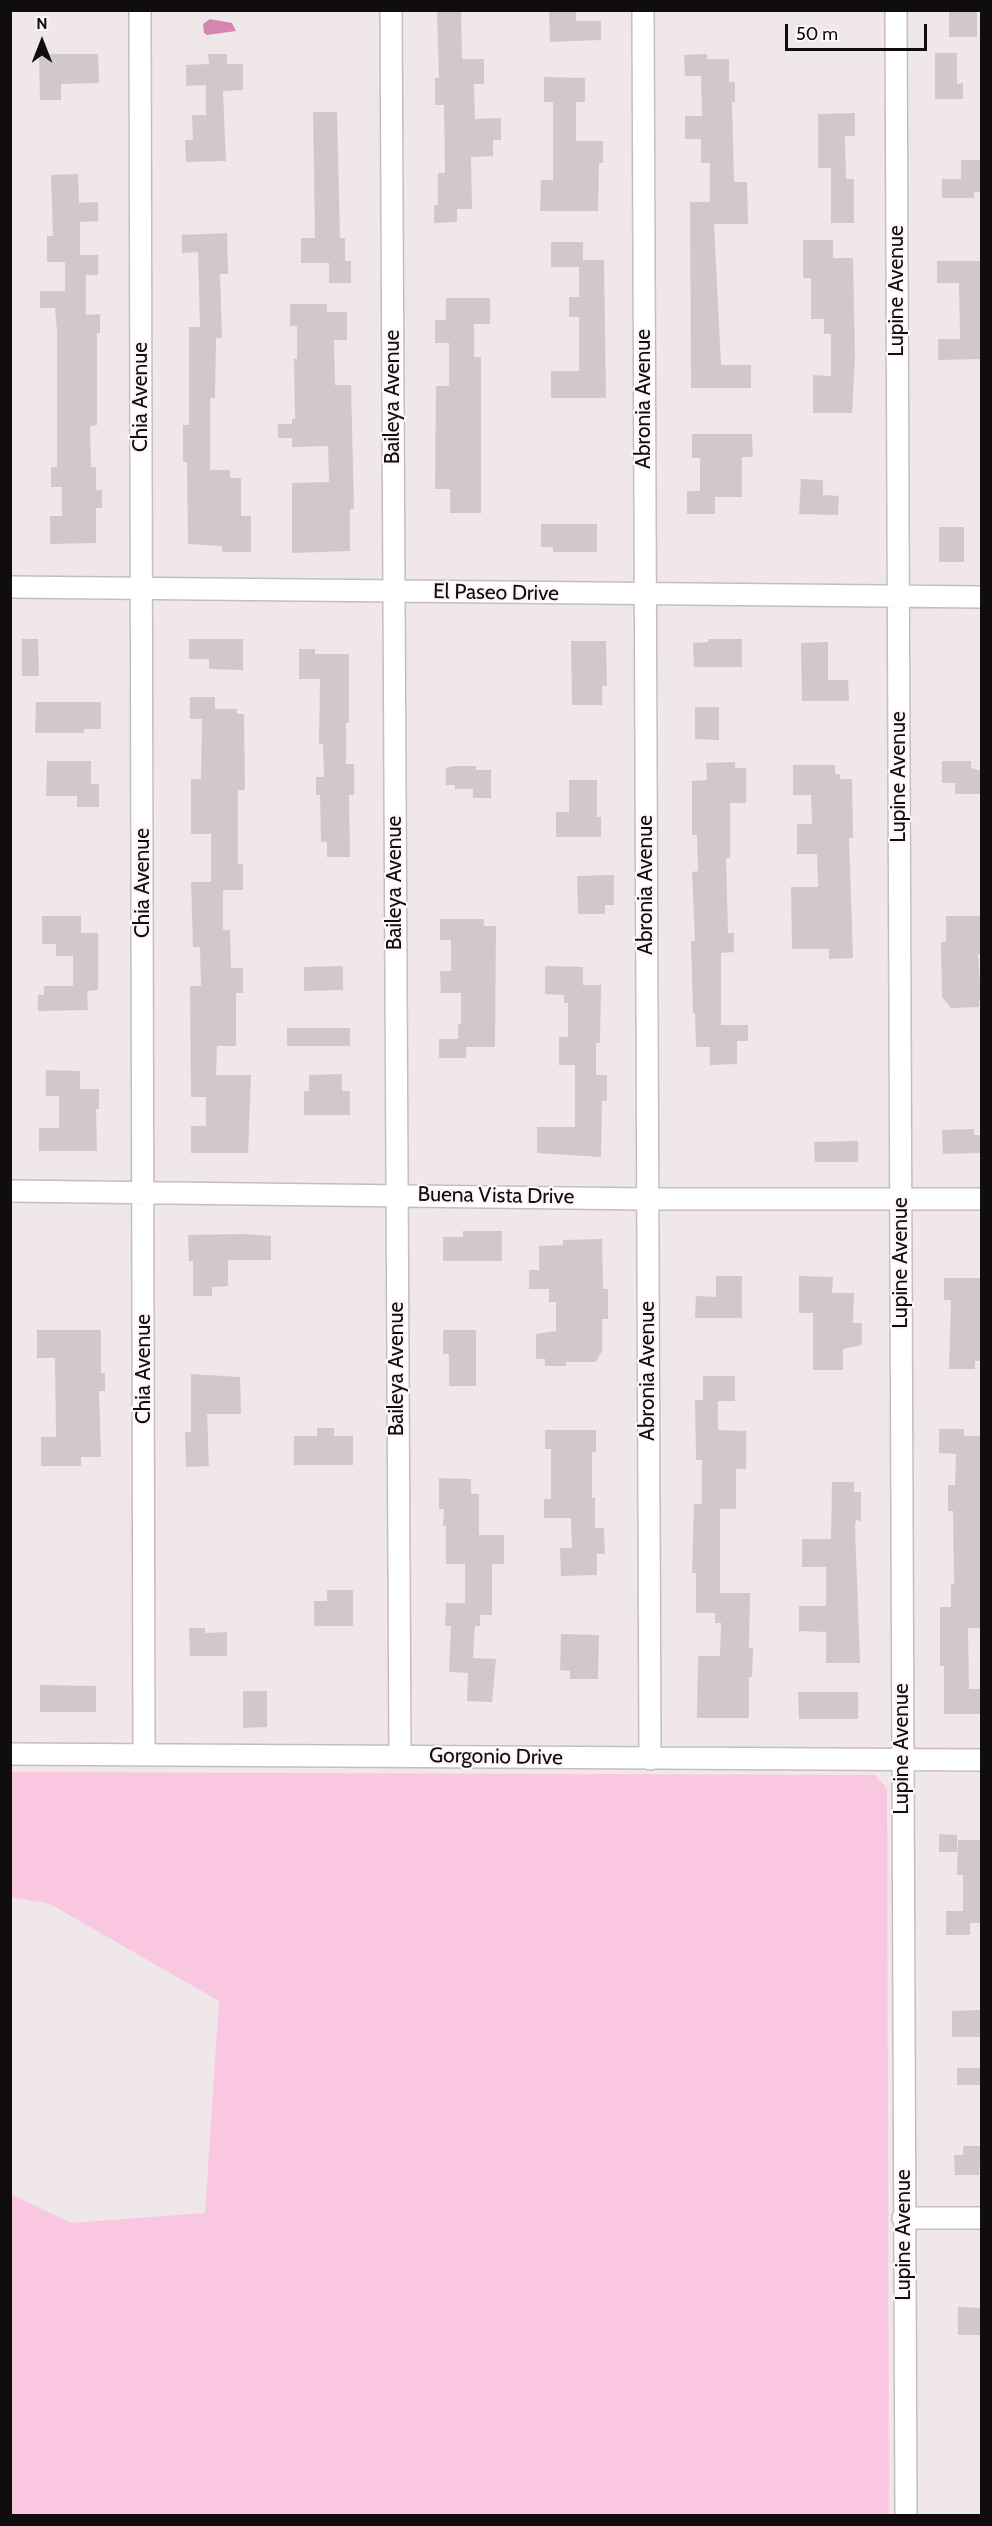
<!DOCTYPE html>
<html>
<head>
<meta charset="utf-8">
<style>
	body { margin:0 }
	#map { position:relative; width:992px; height:2526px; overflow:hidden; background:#f0e7eb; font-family:Cabin,sans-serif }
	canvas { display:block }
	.frame { position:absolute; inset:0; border:12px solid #100d0e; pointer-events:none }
	.north { position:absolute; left:12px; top:12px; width:60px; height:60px; -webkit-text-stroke:4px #fdf5f9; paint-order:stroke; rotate:0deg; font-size:16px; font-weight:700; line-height:24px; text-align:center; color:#100d0e }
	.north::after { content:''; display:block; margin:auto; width:21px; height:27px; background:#100d0e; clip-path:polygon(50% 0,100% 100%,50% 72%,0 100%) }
	.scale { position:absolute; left:785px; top:24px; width:142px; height:27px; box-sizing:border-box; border:3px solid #100d0e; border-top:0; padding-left:8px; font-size:18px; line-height:21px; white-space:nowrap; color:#100d0e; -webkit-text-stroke:4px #fdf5f9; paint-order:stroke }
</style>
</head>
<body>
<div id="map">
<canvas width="992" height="2526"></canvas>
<div class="frame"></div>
<div class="north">N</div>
<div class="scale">50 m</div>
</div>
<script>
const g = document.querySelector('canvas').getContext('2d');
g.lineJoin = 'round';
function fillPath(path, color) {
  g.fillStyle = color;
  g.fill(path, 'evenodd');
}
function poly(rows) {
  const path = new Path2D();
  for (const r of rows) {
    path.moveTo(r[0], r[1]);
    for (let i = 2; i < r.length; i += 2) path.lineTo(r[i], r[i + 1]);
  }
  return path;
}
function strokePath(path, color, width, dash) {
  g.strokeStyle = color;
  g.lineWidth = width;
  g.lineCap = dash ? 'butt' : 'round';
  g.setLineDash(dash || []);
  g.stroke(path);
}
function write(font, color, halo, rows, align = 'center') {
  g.font = font + ' Cabin,sans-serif';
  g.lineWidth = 4.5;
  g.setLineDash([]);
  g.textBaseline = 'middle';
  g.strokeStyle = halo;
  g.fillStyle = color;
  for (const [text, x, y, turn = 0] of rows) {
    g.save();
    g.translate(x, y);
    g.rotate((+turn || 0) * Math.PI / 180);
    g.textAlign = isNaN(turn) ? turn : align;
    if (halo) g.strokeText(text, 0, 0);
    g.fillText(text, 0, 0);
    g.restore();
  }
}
fillPath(poly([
	[11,1772,875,1775,887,1788,889,2515,11,2515,11,2194,71,2223,205,2213,219,2001,50,1904,11,1897]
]), '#f9c7e0');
fillPath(poly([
	[210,19,232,23,236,31,207,35,204,33,203,24]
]), '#d685b1');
fillPath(poly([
	[437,10,461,10,462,59,484,59,484,84,474,84,475,119,501,118,501,140,493,140,493,156,471,157,472,209,457,209,457,222,434,223,434,205,438,205,438,173,445,173,444,105,435,105,435,78,439,78],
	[549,10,576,10,576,21,601,21,601,40,550,42],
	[949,10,977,10,977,37,949,37],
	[935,53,957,53,957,84,963,83,963,99,935,99],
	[39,54,98,54,99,83,61,84,61,100,40,100],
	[208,54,227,54,227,64,243,64,243,90,223,91,226,161,186,162,185,140,193,140,192,115,206,115,206,85,186,86,186,65,209,64],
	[707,54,707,59,729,59,729,82,735,82,735,102,732,102,734,182,747,182,748,224,714,224,721,365,751,365,751,388,691,388,690,202,710,202,710,163,701,163,701,139,685,139,685,116,702,116,701,76,685,76,684,55],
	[544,77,585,78,585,102,576,102,576,141,603,141,603,163,599,163,598,211,540,211,541,180,553,180,553,102,544,102],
	[313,112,337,112,340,238,345,238,345,261,351,261,351,283,329,283,329,263,301,263,301,238,315,238],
	[855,113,855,136,845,136,846,179,854,179,854,223,831,223,831,168,818,168,818,114],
	[961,160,981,160,981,192,974,192,974,198,942,198,942,179,961,179],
	[78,174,79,203,98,202,98,221,80,222,80,255,98,255,98,275,86,275,86,315,100,314,100,333,97,333,97,425,90,426,91,467,96,467,96,490,102,490,102,508,96,508,96,543,50,544,50,516,62,516,62,487,51,487,51,467,57,467,57,330,55,308,40,308,40,291,65,291,65,262,47,262,47,236,53,236,51,175],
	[227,233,228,274,220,274,222,338,216,338,215,398,210,398,210,470,230,470,230,478,241,478,241,516,251,516,251,552,222,552,222,546,188,544,187,462,183,462,183,425,189,425,189,327,200,327,198,252,182,253,182,235],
	[803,240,833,240,833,258,853,258,855,356,852,413,813,413,813,375,831,376,831,334,824,334,824,319,811,319,811,278,803,278],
	[551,242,583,242,583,260,604,260,606,398,551,398,551,371,579,371,579,317,569,317,569,297,579,297,579,267,551,267],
	[937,261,981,261,981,359,938,360,938,339,960,339,959,283,937,283],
	[446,298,490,298,490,324,474,324,474,357,481,357,481,513,450,513,450,489,435,489,436,386,449,386,449,343,435,343,435,320,446,320],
	[290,304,327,304,327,312,347,312,347,340,334,340,335,385,351,385,354,509,350,509,350,551,292,553,292,483,329,482,328,446,292,447,292,438,278,438,278,424,292,424,292,419,295,419,294,359,297,359,297,326,290,326],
	[692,434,752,434,753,457,742,457,742,497,715,497,715,514,687,514,687,491,700,491,700,458,692,458],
	[801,479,823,480,823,495,839,496,838,515,799,514],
	[541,524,597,524,597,552,553,552,553,547,541,547],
	[939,527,964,527,964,562,939,562],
	[22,639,38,639,39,676,22,676],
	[189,639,243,639,243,670,209,669,209,659,189,659],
	[708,639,742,639,742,667,694,667,693,643,708,642],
	[571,641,606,641,607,686,602,686,602,705,572,705],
	[828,642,828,680,848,680,849,701,802,701,801,643],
	[299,649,315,649,315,654,349,654,349,723,346,723,346,764,354,764,354,795,349,795,350,857,327,857,327,842,321,842,320,795,316,795,316,777,324,777,323,744,319,744,320,679,299,679],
	[190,697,215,697,215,709,237,709,237,714,244,714,245,790,238,790,238,864,243,864,243,890,223,890,223,930,230,930,231,968,243,968,243,993,236,993,236,1046,217,1046,216,1075,251,1075,248,1153,191,1153,191,1126,206,1126,206,1097,191,1097,190,986,201,986,200,947,193,947,191,882,211,882,211,834,191,834,191,779,201,779,202,719,190,719],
	[36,702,101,702,101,729,84,729,84,733,35,733],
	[695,707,719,707,719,740,695,739],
	[47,761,91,761,91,784,99,784,99,807,77,807,77,796,46,796],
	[942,761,971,761,971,768,981,771,981,794,955,794,955,783,942,783],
	[735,762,735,768,746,768,746,803,730,803,730,858,726,858,728,933,734,933,734,952,721,953,721,1025,748,1025,748,1041,737,1041,737,1064,710,1065,710,1047,696,1047,695,1013,693,1013,691,941,695,941,692,872,698,871,697,835,692,835,692,781,707,780,706,763],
	[793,765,835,765,835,774,840,774,840,779,852,779,853,838,849,838,853,958,829,959,829,949,792,949,791,887,818,887,817,854,797,854,797,824,812,824,811,795,793,795],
	[454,766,476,766,476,770,491,770,491,798,473,798,473,789,455,789,455,785,446,785,446,768],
	[569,780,597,780,597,817,601,817,601,837,556,837,556,812,569,812],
	[614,875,614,905,605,905,605,914,578,914,577,876],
	[42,916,81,916,81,933,98,933,98,990,87,991,88,1010,38,1011,38,995,44,995,44,986,73,986,73,956,56,956,56,944,42,944],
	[946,916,981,916,981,954,978,954,981,1000,979,1000,979,1007,951,1008,942,997,941,942,946,942],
	[440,919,484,919,484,926,496,926,495,1047,466,1047,466,1058,439,1058,439,1039,458,1039,458,1024,461,1024,461,993,441,993,440,971,451,971,451,940,440,940],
	[343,966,343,990,304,991,304,967],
	[545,966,583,967,583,985,601,985,600,1043,596,1043,596,1075,607,1075,607,1101,602,1101,601,1157,537,1153,537,1127,575,1127,575,1065,559,1065,559,1037,568,1037,568,1003,564,1003,564,995,545,994],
	[287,1028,350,1028,350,1046,287,1046],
	[46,1070,80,1071,80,1089,99,1089,99,1109,96,1109,97,1151,39,1151,39,1128,59,1128,59,1096,46,1096],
	[342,1074,342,1091,350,1091,350,1115,304,1115,304,1091,309,1091,309,1075],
	[974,1129,974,1135,981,1135,981,1153,943,1154,942,1130],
	[858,1141,858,1162,815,1162,814,1142],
	[463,1231,502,1231,502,1261,443,1261,443,1237,463,1237],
	[245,1234,271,1236,271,1260,228,1260,228,1286,212,1287,212,1296,193,1296,193,1261,189,1261,188,1235],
	[602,1239,603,1289,608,1289,608,1319,602,1319,602,1351,596,1362,566,1362,566,1366,545,1366,545,1359,536,1359,536,1334,556,1331,556,1302,549,1302,549,1289,529,1289,529,1270,539,1270,539,1246,563,1245,563,1240],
	[716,1276,742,1276,742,1318,695,1318,696,1296,716,1297],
	[799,1276,833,1277,832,1293,854,1293,853,1323,862,1323,862,1345,843,1349,843,1370,813,1370,813,1313,799,1313],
	[944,1278,981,1278,981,1361,975,1361,975,1369,949,1369,951,1300,944,1300],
	[37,1330,101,1330,101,1373,105,1373,105,1391,99,1391,101,1457,81,1457,81,1466,41,1466,41,1437,56,1437,55,1358,37,1358],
	[443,1330,476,1330,476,1386,449,1386,449,1354,443,1354],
	[191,1374,240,1377,241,1414,207,1414,209,1466,186,1467,185,1432,191,1432],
	[703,1376,735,1376,735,1401,718,1401,718,1430,746,1431,746,1469,736,1469,736,1509,720,1509,720,1593,750,1593,749,1648,753,1648,752,1677,749,1677,749,1718,697,1718,698,1656,720,1656,721,1623,715,1623,715,1613,696,1613,696,1573,692,1573,694,1504,702,1504,702,1460,696,1460,695,1400,703,1400],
	[317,1428,334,1428,334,1436,353,1436,353,1465,294,1465,294,1436,317,1436],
	[939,1429,964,1429,964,1436,981,1436,980,1628,968,1628,969,1689,981,1689,981,1714,944,1714,944,1666,940,1666,940,1607,951,1607,951,1584,954,1584,953,1511,948,1511,948,1485,955,1485,956,1454,939,1453],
	[545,1430,596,1430,596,1452,592,1452,592,1498,595,1498,595,1528,604,1528,605,1554,597,1554,597,1575,561,1576,560,1548,572,1548,571,1518,544,1518,544,1499,551,1499,551,1449,545,1449],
	[439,1478,471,1479,471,1494,479,1494,479,1535,504,1535,504,1564,492,1564,492,1615,480,1615,480,1626,475,1626,473,1658,496,1659,492,1702,467,1701,468,1673,449,1672,451,1626,445,1626,446,1603,465,1603,465,1564,446,1564,446,1526,443,1526,444,1509,439,1509],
	[832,1482,854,1482,854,1492,861,1492,861,1521,856,1520,855,1526,860,1663,826,1663,826,1632,799,1631,799,1606,826,1606,826,1567,802,1567,802,1539,831,1539],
	[327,1590,353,1590,353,1626,314,1626,314,1601,327,1601],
	[189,1628,205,1628,205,1633,227,1632,227,1656,190,1656],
	[561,1634,599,1635,598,1679,570,1679,570,1671,560,1670],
	[40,1685,96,1686,96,1712,40,1712],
	[243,1691,267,1691,267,1727,243,1728],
	[798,1692,858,1692,858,1719,799,1719],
	[939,1834,957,1835,957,1852,939,1852],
	[958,1840,981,1840,981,1923,970,1923,970,1935,946,1935,946,1911,963,1911,963,1875,957,1875],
	[981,2010,981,2037,952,2037,952,2011],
	[957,2068,981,2068,981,2085,957,2085],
	[963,2146,981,2146,979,2175,955,2175,954,2155,963,2155],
	[958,2307,981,2308,981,2335,958,2335]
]), '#d0c8cc');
const minor = poly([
	[140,10,144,1755],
	[391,10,400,1756],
	[643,10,650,1759],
	[896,10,906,2516],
	[10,587,982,597],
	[10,1191,647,1199,982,1199],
	[10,1754,982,1760],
	[903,2218,982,2218]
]);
strokePath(minor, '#c5bdc1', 24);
strokePath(minor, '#fff', 21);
write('21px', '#100d0e', '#fdf5f9', [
	["Lupine Avenue",897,291,-90],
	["Chia Avenue",141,397,-90],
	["Baileya Avenue",393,397,-90],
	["Abronia Avenue",644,399,-90],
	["El Paseo Drive",496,593,1],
	["Lupine Avenue",899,777,-90],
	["Chia Avenue",143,883,-90],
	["Baileya Avenue",395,883,-90],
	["Abronia Avenue",646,885,-90],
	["Buena Vista Drive",496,1196,1],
	["Lupine Avenue",901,1263,-90],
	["Chia Avenue",144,1369,-90],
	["Baileya Avenue",397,1369,-90],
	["Abronia Avenue",648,1371,-90],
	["Lupine Avenue",902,1749,-90],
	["Gorgonio Drive",496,1757,1],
	["Lupine Avenue",904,2235,-90]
]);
</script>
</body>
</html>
